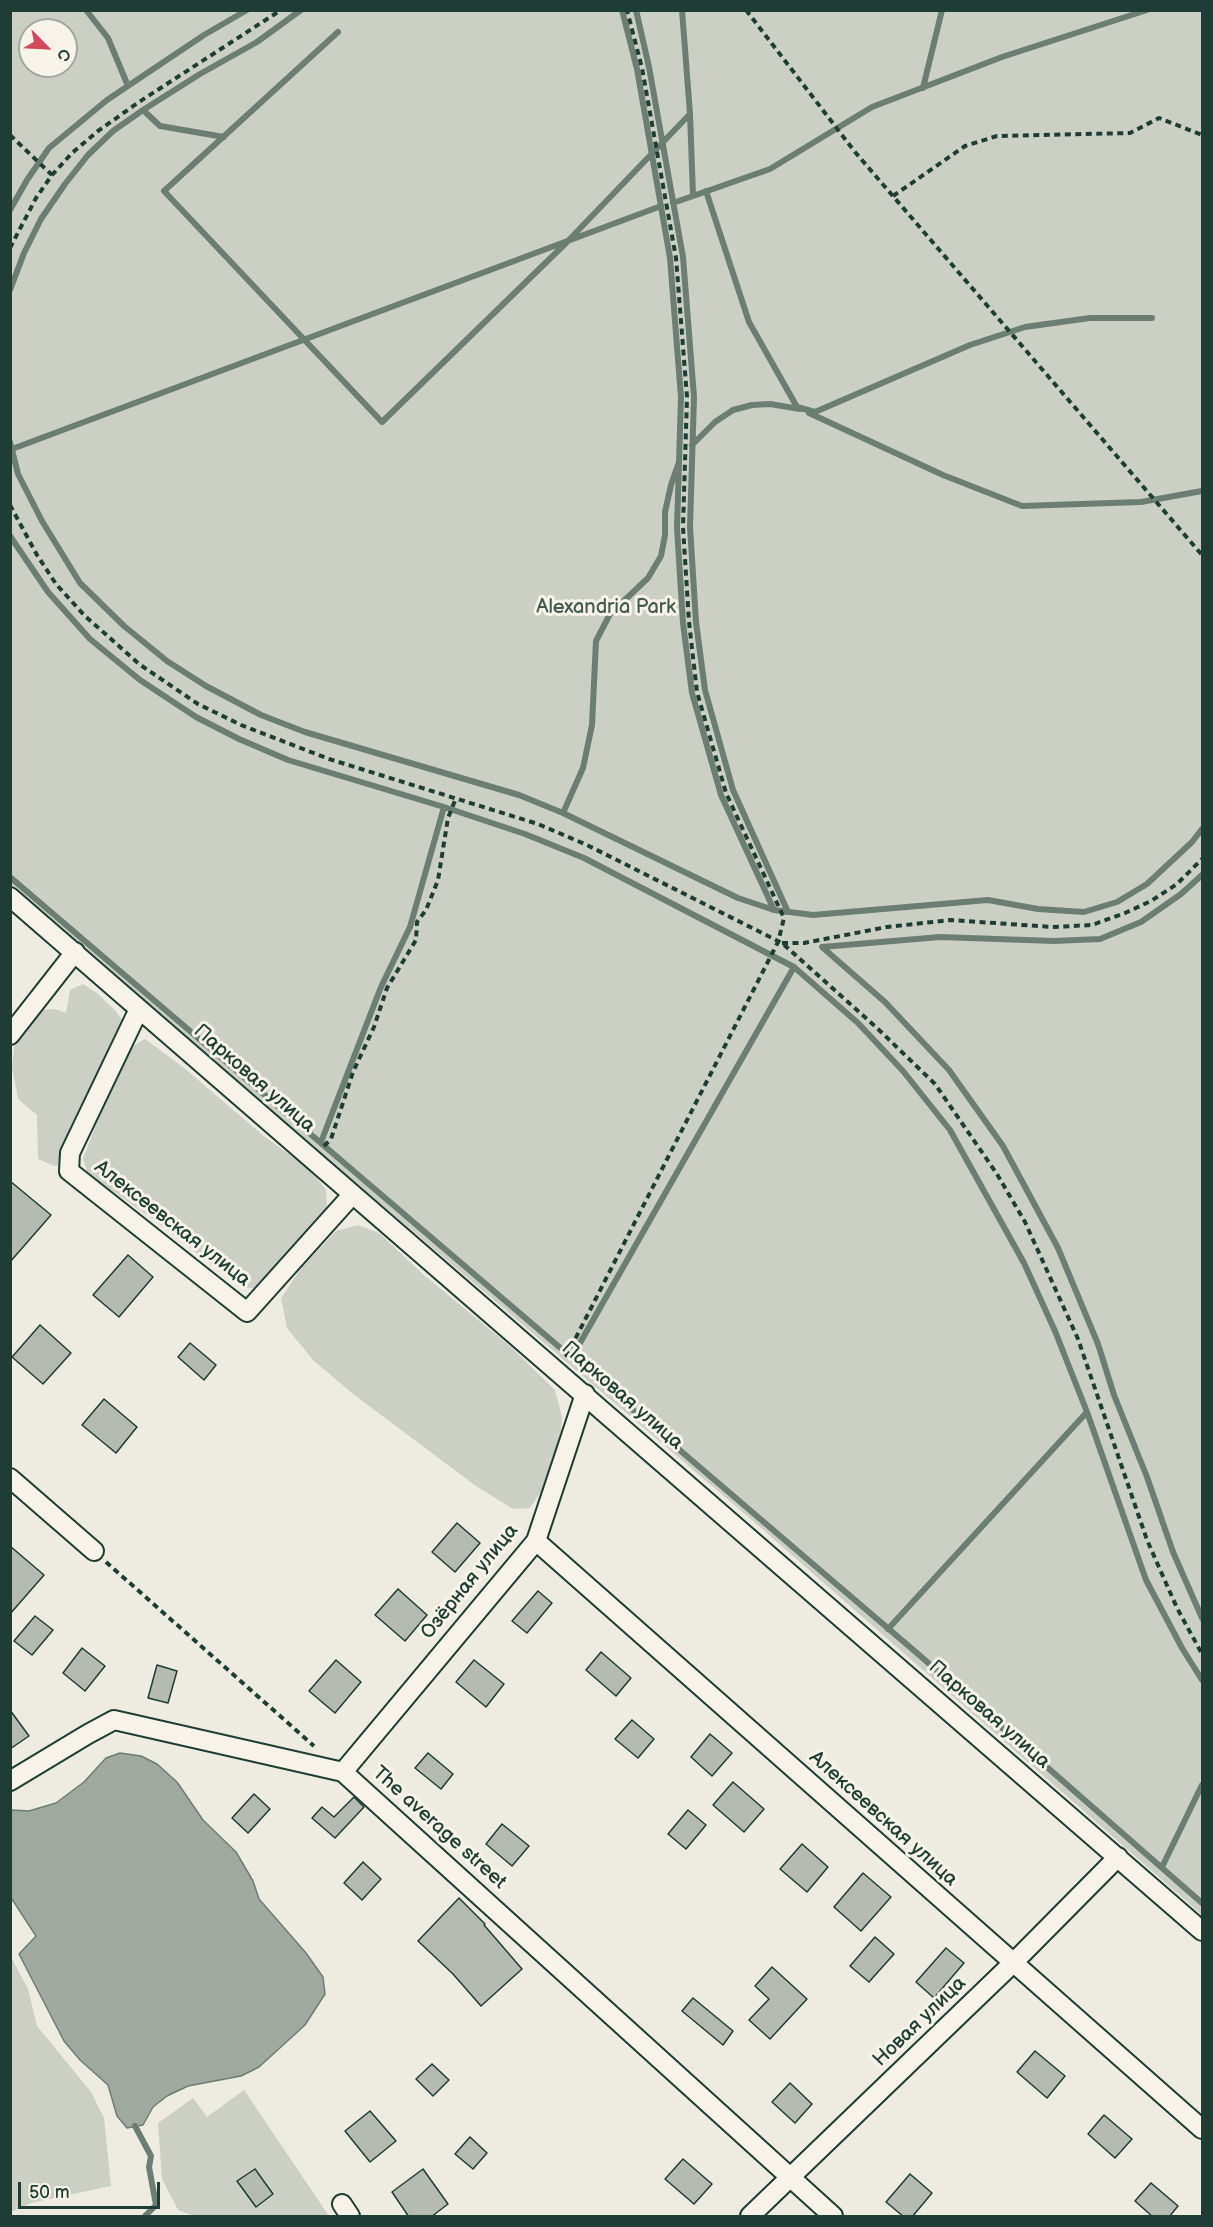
<!DOCTYPE html>
<html>
<head>
<meta charset="utf-8">
<style>
	body { margin:0 }
	#map { position:relative; width:1213px; height:2227px; overflow:hidden; background:#eeece1; font-family:"Balsamiq Sans",sans-serif }
	canvas { display:block }
	.frame { position:absolute; inset:0; border:12px solid #1f3d34; pointer-events:none }
	.north { position:absolute; left:18px; top:18px; width:60px; height:60px; box-sizing:border-box; background:#f7f3e8; border:2px solid #a1aaa0; border-radius:50%; rotate:114deg; font-size:16px; font-weight:700; line-height:24px; text-align:center; color:#1f3d34 }
	.north::after { content:''; display:block; margin:auto; width:21px; height:27px; background:#d1495b; clip-path:polygon(50% 0,100% 100%,50% 72%,0 100%) }
	.scale { position:absolute; left:18px; top:2182px; width:142px; height:27px; box-sizing:border-box; border:3px solid #1f3d34; border-top:0; padding-left:8px; font-size:18px; line-height:21px; white-space:nowrap; color:#1f3d34; -webkit-text-stroke:4px #f7f3e8; paint-order:stroke }
</style>
</head>
<body>
<div id="map">
<canvas width="1213" height="2227"></canvas>
<div class="frame"></div>
<div class="north">С</div>
<div class="scale">50 m</div>
</div>
<script>
const g = document.querySelector('canvas').getContext('2d');
g.lineJoin = 'round';
function fillPath(path, color) {
  g.fillStyle = color;
  g.fill(path, 'evenodd');
}
function poly(rows) {
  const path = new Path2D();
  for (const r of rows) {
    path.moveTo(r[0], r[1]);
    for (let i = 2; i < r.length; i += 2) path.lineTo(r[i], r[i + 1]);
  }
  return path;
}
function strokePath(path, color, width, dash) {
  g.strokeStyle = color;
  g.lineWidth = width;
  g.lineCap = dash ? 'butt' : 'round';
  g.setLineDash(dash || []);
  g.stroke(path);
}
function write(font, color, halo, rows, align = 'center') {
  g.font = font + ' "Balsamiq Sans",sans-serif';
  g.lineWidth = 6;
  g.setLineDash([]);
  g.textBaseline = 'middle';
  g.strokeStyle = halo;
  g.fillStyle = color;
  for (const [text, x, y, turn = 0] of rows) {
    g.save();
    g.translate(x, y);
    g.rotate((+turn || 0) * Math.PI / 180);
    g.textAlign = isNaN(turn) ? turn : align;
    if (halo) g.strokeText(text, 0, 0);
    g.fillText(text, 0, 0);
    g.restore();
  }
}
fillPath(poly([
	[11,11,1202,11,1202,1915,752,1520,11,889],
	[30,30,66,30,66,66,30,66],
	[83,984,97,993,116,1011,124,1023,61,1165,54,1166,38,1159,37,1115,18,1099,12,1067,15,1039,39,1010,55,1009,66,1013,70,990],
	[145,1039,183,1067,265,1137,310,1169,326,1190,327,1206,313,1227,282,1262,254,1288,242,1288,150,1217,88,1174,83,1159,100,1114,133,1046],
	[358,1225,379,1233,424,1275,511,1347,555,1390,562,1417,560,1444,546,1484,530,1508,513,1509,476,1486,353,1394,313,1360,287,1328,281,1298,302,1267,336,1231],
	[11,1957,28,1989,37,2026,91,2092,104,2118,111,2186,31,2203,11,2212],
	[244,2090,329,2216,194,2216,178,2210,162,2179,158,2123,193,2098,207,2117]
]), '#cccfc4');
const water = poly([
	[120,1753,141,1756,157,1764,177,1782,203,1820,236,1852,253,1881,259,1899,306,1953,323,1977,325,1994,305,2025,259,2067,241,2076,188,2086,167,2096,153,2107,143,2125,127,2128,117,2116,108,2085,80,2060,64,2041,19,1954,36,1936,10,1896,11,1810,29,1811,56,1803,84,1782,106,1758,120,1753]
]);
fillPath(water, '#9fa99f');
strokePath(water, '#6c7e74', 1.5);
strokePath(poly([
	[86,10,108,38,128,86],
	[622,10,637,69,670,258,681,397,677,528,683,623,692,693,721,795,774,910],
	[636,10,649,67,683,257,694,397,690,527,696,622,705,690,733,790,788,912],
	[682,10,690,114],
	[338,32,164,191,382,422,566,243,690,114,693,195],
	[923,88,942,10],
	[143,110,200,74,257,42,301,10],
	[706,191,749,322,797,407,815,412,970,345,1025,327,1090,318,1152,318],
	[673,203,770,169,872,107,1002,57,1147,10],
	[10,210,27,180,49,148,107,100,204,35,247,10],
	[10,290,24,253,41,219,65,184,88,155,113,131,143,110,160,126,224,137],
	[809,413,943,475,1022,506,1141,502,1202,491],
	[10,442,18,474,42,521,80,583,124,626,167,661,206,686,261,715,305,732,519,795,563,813],
	[692,445,715,422,733,410,752,405,770,404,800,409],
	[12,449,661,206],
	[679,462,671,485,665,512,665,535,661,556,648,578,610,614,596,641,592,725,583,768,563,813,738,898,774,910,813,915,988,900,1038,909,1084,912,1117,902,1147,884,1192,842,1202,829],
	[10,536,48,592,90,639,140,680,196,717,239,739,288,760,444,807,410,927,381,987,321,1142],
	[444,807,525,834,584,858,794,967],
	[1202,875,1181,894,1141,922,1100,939,1054,941,940,937,822,947,885,1002,949,1070,1003,1146,1058,1248,1098,1344,1114,1395,1147,1477,1173,1552,1202,1618],
	[10,877,918,1654,1202,1903],
	[572,1357,794,967,858,1023,903,1071,950,1130,1024,1263,1055,1331,1087,1412],
	[888,1629,1087,1412,1146,1580,1182,1648,1202,1680],
	[1162,1867,1202,1785],
	[135,2126,151,2156,149,2167,156,2205,145,2216]
]), '#6c7e74', 6);
const building = poly([
	[10,1181,51,1215,10,1262,10,1181],
	[128,1255,153,1277,119,1317,93,1295,128,1255],
	[40,1325,71,1353,43,1384,12,1357,40,1325],
	[190,1343,216,1365,204,1380,178,1357,190,1343],
	[104,1399,137,1427,116,1453,82,1425,104,1399],
	[457,1523,480,1543,455,1572,432,1552,457,1523],
	[10,1546,44,1575,10,1614,10,1546],
	[398,1589,427,1615,405,1641,375,1615,398,1589],
	[538,1591,552,1603,527,1633,512,1621,538,1591],
	[35,1616,53,1630,32,1655,14,1641,35,1616],
	[82,1648,105,1666,85,1691,63,1673,82,1648],
	[601,1652,631,1678,616,1696,586,1670,601,1652],
	[336,1660,361,1682,335,1713,309,1691,336,1660],
	[474,1660,504,1684,486,1707,456,1682,474,1660],
	[157,1665,177,1671,168,1703,148,1698,157,1665],
	[10,1710,29,1736,10,1749,10,1710],
	[632,1720,654,1739,638,1758,615,1739,632,1720],
	[710,1734,732,1753,712,1776,691,1757,710,1734],
	[428,1753,453,1774,441,1789,415,1768,428,1753],
	[733,1782,764,1809,744,1832,713,1805,733,1782],
	[254,1794,270,1809,248,1833,232,1818,254,1794],
	[354,1797,364,1807,335,1838,312,1818,322,1807,334,1817,354,1797],
	[688,1810,706,1825,686,1849,668,1834,688,1810],
	[502,1824,529,1846,512,1866,486,1844,502,1824],
	[802,1844,828,1867,807,1892,780,1869,802,1844],
	[363,1862,381,1879,362,1900,344,1883,363,1862],
	[863,1873,891,1897,861,1931,834,1907,863,1873],
	[459,1898,485,1924,484,1925,522,1969,481,2006,453,1974,418,1941,459,1898],
	[875,1937,894,1954,869,1982,850,1966,875,1937],
	[946,1948,964,1963,934,1998,916,1982,946,1948],
	[772,1967,807,1999,770,2039,749,2020,769,1999,755,1986,772,1967],
	[693,1998,733,2031,723,2045,682,2011,693,1998],
	[1035,2051,1065,2076,1047,2098,1017,2072,1035,2051],
	[432,2064,449,2080,433,2096,416,2079,432,2064],
	[790,2083,812,2104,795,2123,772,2102,790,2083],
	[370,2111,396,2141,370,2162,345,2131,370,2111],
	[1104,2115,1132,2139,1115,2158,1088,2134,1104,2115],
	[470,2137,487,2153,473,2169,455,2154,470,2137],
	[683,2159,712,2184,694,2204,665,2179,683,2159],
	[255,2169,273,2194,256,2207,237,2181,255,2169],
	[423,2169,448,2204,431,2217,409,2217,392,2192,423,2169],
	[910,2174,932,2193,912,2217,904,2217,886,2202,910,2174],
	[1151,2183,1178,2206,1169,2217,1153,2217,1135,2201,1151,2183]
]);
fillPath(building, '#b5bbb0');
strokePath(building, '#1f3d34', 1.5);
const street = poly([
	[10,897,1202,1931],
	[139,1009,70,1153,69,1171,247,1312,352,1195],
	[10,1035,75,952],
	[10,1478,94,1551],
	[536,1541,1202,2129],
	[343,1772,536,1541,585,1394],
	[10,1781,88,1734,114,1720,343,1772,833,2216],
	[342,2204,350,2216],
	[750,2216,1013,1963,1118,1857]
]);
strokePath(street, '#1f3d34', 22);
strokePath(poly([
	[746,10,855,152,1202,555],
	[10,135,52,175],
	[893,196,965,146,997,136,1130,133,1159,118,1202,135],
	[10,248,36,198,52,175,72,153,98,131,139,102,281,10],
	[10,505,37,555,56,584,84,615,139,664,198,704,241,725,329,759,538,824,587,845,782,943,878,1029,935,1084,997,1174,1025,1222,1078,1339,1147,1540,1177,1608,1202,1654],
	[782,943,804,943,887,927,951,920,1052,927,1092,925,1125,913,1151,901,1177,884,1202,859],
	[324,1146,331,1139,353,1072,374,1027,387,988,416,940,417,922,426,910,438,880,448,818,456,798],
	[566,1357,778,942,784,918,726,793,697,692,689,622,683,527,687,397,676,258,642,68,627,10],
	[106,1562,314,1746]
]), '#1f3d34', 4, [6, 4.5]);
strokePath(street, '#f7f3e8', 18);
write('20px', '#425a51', '#f7f3e8', [
	["Alexandria Park",606,608]
]);
write('20px', '#1f3d34', '#f7f3e8', [
	["Парковая улица",254,1079,41],
	["Алексеевская улица",172,1224,38],
	["Парковая улица",622,1396,41],
	["Озёрная улица",470,1582,-51],
	["Парковая улица",989,1715,41],
	["Алексеевская улица",883,1819,42],
	["The average street",439,1828,42],
	["Новая улица",920,2022,-44]
]);
</script>
</body>
</html>
